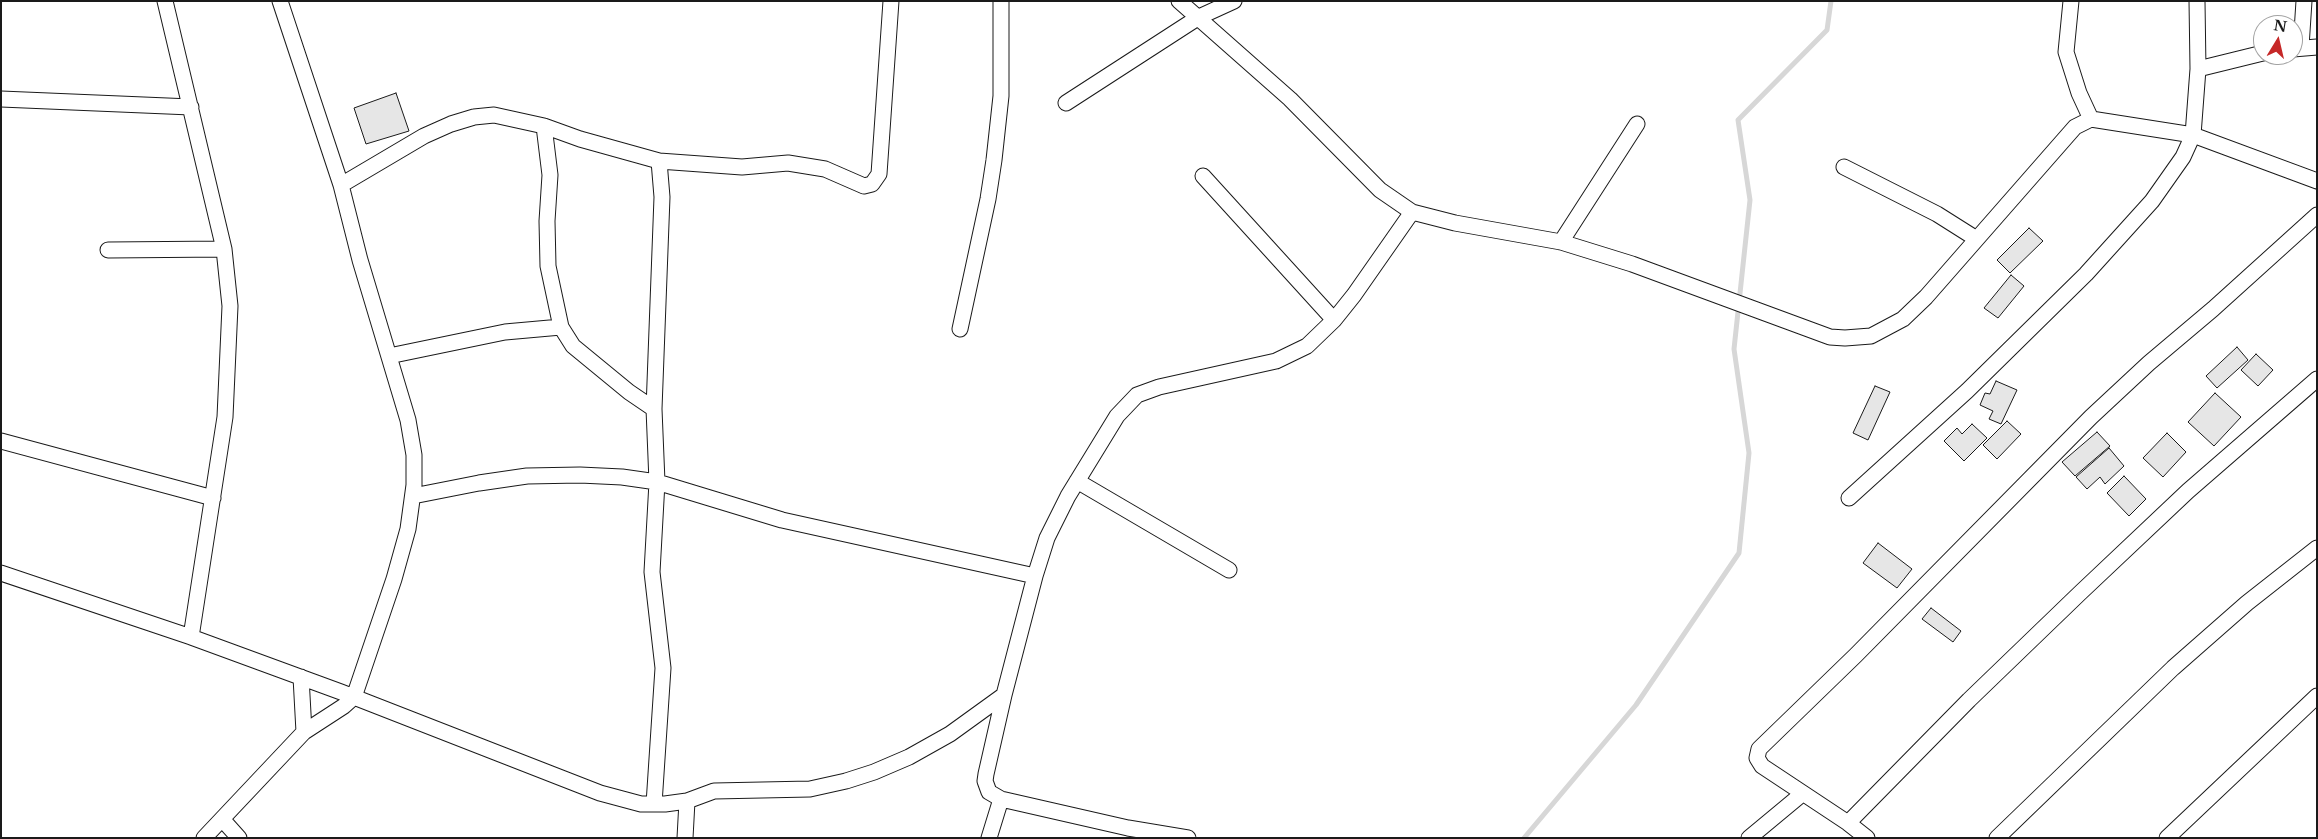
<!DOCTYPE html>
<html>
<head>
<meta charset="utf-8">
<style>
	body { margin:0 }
	#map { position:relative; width:2318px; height:839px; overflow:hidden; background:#fff; font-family:"Libre Baskerville",serif }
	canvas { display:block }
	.frame { position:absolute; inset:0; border:2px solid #1a1a1a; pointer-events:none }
	.north { position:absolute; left:2253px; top:15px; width:50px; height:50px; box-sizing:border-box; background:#fff; border:1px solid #a3a3a3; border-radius:50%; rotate:9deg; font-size:14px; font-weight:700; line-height:20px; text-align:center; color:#1a1a1a }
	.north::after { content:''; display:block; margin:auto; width:18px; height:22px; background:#c62828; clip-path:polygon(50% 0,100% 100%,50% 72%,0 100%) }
</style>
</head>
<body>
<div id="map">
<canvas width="2318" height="839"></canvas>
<div class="frame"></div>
<div class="north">N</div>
</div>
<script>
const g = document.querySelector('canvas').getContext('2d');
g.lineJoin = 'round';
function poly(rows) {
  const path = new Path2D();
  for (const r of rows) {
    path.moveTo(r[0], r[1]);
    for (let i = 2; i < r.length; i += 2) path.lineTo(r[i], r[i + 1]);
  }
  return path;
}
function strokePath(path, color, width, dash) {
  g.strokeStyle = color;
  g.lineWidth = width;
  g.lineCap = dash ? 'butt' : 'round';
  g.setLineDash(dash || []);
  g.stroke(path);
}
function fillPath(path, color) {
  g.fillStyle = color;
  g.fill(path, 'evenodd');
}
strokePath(poly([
	[1524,838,1636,705,1739,553,1749,453,1734,349,1750,200,1738,120,1827,30,1831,1]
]), '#d7d7d7', 5);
const building = poly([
	[396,93,409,131,366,144,354,108,396,93],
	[2029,228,2043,241,2010,273,1997,260,2029,228],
	[2011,275,2024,286,1998,318,1984,308,2011,275],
	[2237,347,2248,360,2217,388,2206,376,2237,347],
	[2256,354,2273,370,2258,386,2241,370,2256,354],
	[1996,381,2017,390,2001,424,1989,419,1993,411,1980,405,1985,393,1990,394,1996,381],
	[1875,386,1890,392,1868,440,1853,433,1875,386],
	[2215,393,2241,417,2214,446,2188,422,2215,393],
	[2007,421,2021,434,1997,459,1983,445,2007,421],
	[1972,424,1987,438,1964,461,1944,441,1957,428,1962,434,1972,424],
	[2097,432,2110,446,2075,476,2062,462,2097,432],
	[2167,433,2186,452,2163,477,2143,458,2167,433],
	[2109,448,2124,466,2105,484,2100,477,2087,489,2076,477,2109,448],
	[2124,476,2146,499,2129,516,2107,493,2124,476],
	[1878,543,1912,569,1897,588,1863,563,1878,543],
	[1931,608,1961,631,1953,642,1922,619,1931,608]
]);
fillPath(building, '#e6e6e6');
strokePath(building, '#1a1a1a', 1);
const street = poly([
	[165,1,224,249,230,306,225,417,191,637],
	[1179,1,1290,99,1380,190,1412,212,1455,223,1561,242,1632,264,1830,337,1845,338,1871,336,1903,319,1926,297,2075,127,2091,119,2193,135,2317,181],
	[2071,1,2066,52,2079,93,2091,119],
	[2301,47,2304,1],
	[2293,49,2317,47],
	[2198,69,2263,53],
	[1,99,191,107],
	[1066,103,1199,17,1234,1],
	[544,126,550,175,547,221,548,266,561,327,573,346,629,392,654,409],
	[659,161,742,167,788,163,825,169,864,186,872,184,879,174,891,1],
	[1844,167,1937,214,1975,238],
	[1203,176,1334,320],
	[341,185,424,136,451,124,474,117,494,115,544,126,580,139,659,161,662,197,654,409,657,482,652,572,663,668,654,804],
	[1561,242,1637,124],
	[108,250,224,249],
	[960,329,988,199,994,160,1001,96,1001,1],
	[389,356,505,332,561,327],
	[1,441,213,498],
	[1077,481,1229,570],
	[413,496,479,483,527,476,580,475,622,477,657,482,782,520,1035,576],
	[1849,498,1967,391,2086,274,2152,201,2183,157,2193,135,2198,69,2197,1],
	[1,573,191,637,341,692,600,793,641,804,665,804,687,801,714,791,810,789,846,781,874,772,909,757,950,734,1004,695],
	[301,677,304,732],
	[222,819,239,838],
	[1848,823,1969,700,2080,593,2188,491,2317,379],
	[204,838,304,732,344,706,354,697,394,579,408,529,414,485,414,455,408,420,360,260,341,185,280,1],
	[685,838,687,801],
	[989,838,1001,799],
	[1188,838,1128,828,1001,799,989,792,985,781,986,774,1004,695,1035,576,1047,538,1068,496,1117,416,1137,395,1159,387,1276,361,1307,346,1334,320,1354,295,1412,212],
	[1749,838,1802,794],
	[1867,838,1848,823,1762,766,1757,758,1759,749,1856,655,2091,417,2149,363,2213,309,2317,215],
	[1997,838,2173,668,2247,603,2317,548],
	[2167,838,2317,696]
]);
strokePath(street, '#1a1a1a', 17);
strokePath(street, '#fff', 15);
</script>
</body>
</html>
